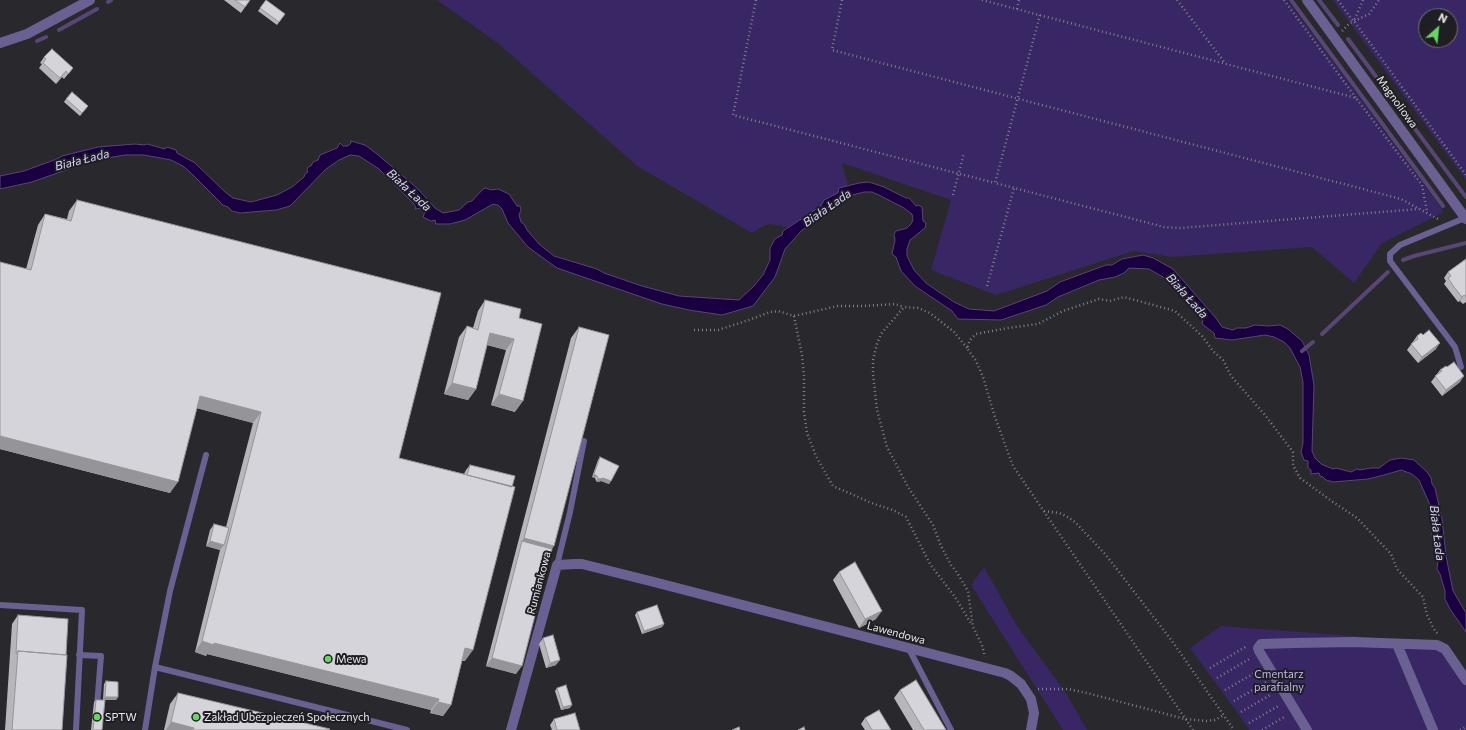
<!DOCTYPE html>
<html>
<head>
<meta charset="utf-8">
<style>
	body { margin:0 }
	#map { position:relative; width:1466px; height:730px; overflow:hidden; background:#29282d; font-family:Commissioner,sans-serif }
	canvas { display:block }
	.north { position:absolute; left:1418px; top:8px; width:40px; height:40px; box-sizing:border-box; background:#1f1e23; border:1px solid #707074; border-radius:50%; rotate:27deg; font-size:11px; font-weight:700; line-height:16px; text-align:center; color:#eaeaed }
	.north::after { content:''; display:block; margin:auto; width:14px; height:18px; background:#67d466; clip-path:polygon(50% 0,100% 100%,50% 72%,0 100%) }
</style>
</head>
<body>
<div id="map">
<canvas width="1466" height="730"></canvas>
<div class="north">N</div>
</div>
<script>
const g = document.querySelector('canvas').getContext('2d');
g.lineJoin = 'round';
function fillPath(path, color) {
  g.fillStyle = color;
  g.fill(path, 'evenodd');
}
function poly(rows) {
  const path = new Path2D();
  for (const r of rows) {
    path.moveTo(r[0], r[1]);
    for (let i = 2; i < r.length; i += 2) path.lineTo(r[i], r[i + 1]);
  }
  return path;
}
function strokePath(path, color, width, dash) {
  g.strokeStyle = color;
  g.lineWidth = width;
  g.lineCap = dash ? 'butt' : 'round';
  g.setLineDash(dash || []);
  g.stroke(path);
}
function write(font, color, halo, rows, align = 'center') {
  g.font = font + ' Commissioner,sans-serif';
  g.lineWidth = 4;
  g.setLineDash([]);
  g.textBaseline = 'middle';
  g.strokeStyle = halo;
  g.fillStyle = color;
  for (const [text, x, y, turn = 0] of rows) {
    g.save();
    g.translate(x, y);
    g.rotate((+turn || 0) * Math.PI / 180);
    g.textAlign = isNaN(turn) ? turn : align;
    if (halo) g.strokeText(text, 0, 0);
    g.fillText(text, 0, 0);
    g.restore();
  }
}
fillPath(poly([
	[437,0,1287,0,1444,212,1382,243,1354,283,1312,247,1172,257,1134,251,996,295,931,270,951,200,842,163,848,185,839,188,838,193,824,200,821,206,788,227,769,224,761,227,752,233,637,166,499,44],
	[1333,0,1466,0,1466,180,1350,23],
	[1426,16,1450,16,1450,40,1426,40],
	[984,567,1017,626,1066,693,1087,730,1063,730,971,585],
	[1221,626,1445,643,1466,673,1466,730,1249,730,1237,712,1190,648]
]), '#392665');
const water = poly([
	[351,141,365,145,377,154,418,189,435,208,443,213,459,210,468,202,472,201,483,189,486,188,491,190,498,189,509,194,517,206,520,206,521,210,519,215,521,222,524,224,527,230,539,244,554,256,597,269,604,273,642,286,679,296,739,300,754,286,763,275,770,260,770,248,775,239,782,235,783,231,821,206,824,200,838,193,839,188,859,183,869,182,884,187,906,198,909,198,916,206,918,205,922,207,923,221,926,223,925,228,910,240,907,249,907,256,914,270,926,283,939,292,954,302,969,309,994,311,1047,291,1060,282,1106,265,1112,265,1122,259,1143,255,1153,258,1173,269,1215,317,1222,327,1233,330,1237,328,1246,328,1255,325,1268,326,1280,325,1288,329,1302,341,1309,355,1314,385,1312,451,1315,458,1321,464,1333,469,1336,468,1351,472,1357,469,1360,470,1371,468,1379,468,1390,460,1401,458,1414,460,1427,472,1431,478,1432,484,1435,488,1442,519,1446,556,1453,591,1466,613,1466,632,1450,609,1445,599,1445,591,1440,574,1437,569,1438,561,1432,538,1430,505,1419,480,1412,474,1401,470,1384,475,1368,479,1333,482,1326,480,1323,477,1320,476,1319,473,1311,474,1311,470,1308,468,1308,461,1304,460,1301,452,1303,443,1303,382,1300,367,1290,348,1284,342,1274,337,1265,335,1232,340,1215,338,1214,333,1202,324,1203,320,1202,315,1188,302,1176,288,1163,277,1149,269,1129,268,1124,273,1115,277,1099,280,1058,297,1046,305,1001,320,958,319,952,311,915,286,901,271,896,257,892,254,895,240,894,234,896,231,907,228,911,224,913,220,912,214,904,208,879,195,872,192,864,192,853,195,801,231,785,249,775,277,753,306,722,315,689,310,662,304,557,268,528,247,508,223,502,209,498,205,493,204,465,220,450,224,436,224,435,220,431,221,423,217,425,212,422,208,415,209,416,207,413,203,379,169,359,156,350,155,339,160,326,169,290,206,276,210,240,213,232,211,228,207,223,205,190,172,183,166,171,160,144,155,125,155,94,160,32,182,0,189,0,176,24,171,57,159,62,156,98,147,135,144,144,145,147,144,165,149,167,147,176,150,177,153,195,163,225,192,233,198,251,202,277,195,292,187,304,177,305,174,308,172,307,170,308,167,311,166,313,162,318,160,320,155,337,148,340,143,343,146,348,146,351,143,351,141]
]);
fillPath(water, '#1a0041');
strokePath(water, '#584675', 1);
strokePath(poly([
	[1291,0,1443,206],
	[1319,0,1338,25],
	[108,2,111,0],
	[59,30,97,9],
	[1348,39,1466,197],
	[37,41,46,37],
	[1403,260,1414,256,1466,243],
	[1322,334,1388,272],
	[1302,351,1313,342]
]), '#584675', 4);
strokePath(poly([
	[756,0,733,115,995,183],
	[842,0,832,50,1401,199,1438,219],
	[982,0,1356,98,1422,185,1427,212],
	[1177,0,1225,63],
	[1284,0,1356,98],
	[1338,0,1353,21],
	[1363,0,1354,21,1466,175],
	[1017,9,1019,0],
	[1040,15,995,183,1164,227,1180,228,1419,209],
	[1342,31,1350,23,1369,14,1379,0],
	[953,195,964,153],
	[987,286,1014,188],
	[794,316,802,355,804,376,804,412,807,433,816,456,826,474,833,486,874,504,893,510,906,517,930,564,955,597,972,625],
	[694,330,718,330,749,320,770,312,778,311,794,316,838,306,864,306,895,304,904,307],
	[967,348,954,332,930,313,918,308,904,307,881,334,877,344,873,360,873,374,877,410,887,447,908,487,933,525,941,546,951,565,956,571,968,591,973,627,982,645,985,657],
	[1044,511,1059,513,1066,516,1075,522,1106,555,1172,641,1234,730],
	[1210,668,1247,646],
	[1217,678,1251,658],
	[1038,689,1068,689,1087,693,1185,719,1207,721,1215,720,1224,715],
	[1225,690,1258,671],
	[1234,701,1266,682],
	[1241,712,1272,694],
	[1249,723,1280,705],
	[1193,730,1013,466,994,414,983,377,976,361,967,348,970,340,976,334,1008,328,1038,324,1063,311,1099,299,1110,301,1124,297,1175,311,1202,336,1213,351,1223,360,1231,376,1265,415,1293,452,1293,465,1300,478,1333,502,1357,518,1391,554,1397,569,1423,597,1427,615,1435,631,1438,634],
	[1262,730,1286,716],
	[1460,730,1466,727]
]), '#818185', 2.5, [1, 3]);
strokePath(poly([
	[1461,367,1455,347,1390,261,1390,254,1400,245,1465,218],
	[557,565,570,512,584,441],
	[0,605,82,610,76,730],
	[909,649,951,730],
	[79,655,101,656,97,706],
	[155,667,407,730],
	[145,730,155,667,170,591,206,455]
]), '#6b6092', 6);
strokePath(poly([
	[1307,0,1466,219],
	[0,43,27,34,90,0],
	[1397,644,1433,730],
	[511,730,557,565,575,564,582,564,654,582,1005,673,1011,676,1021,684,1031,699,1034,713,1031,730],
	[1307,730,1259,651,1258,648,1261,644,1295,643,1353,642,1437,645,1445,649,1466,680]
]), '#6b6092', 10);
fillPath(poly([
	[224,0,250,0,241,13],
	[266,0,285,14,277,25,258,11],
	[44,57,73,68,64,79,62,77,56,84,39,68,42,64,40,63],
	[66,99,88,106,80,116,64,102],
	[77,200,399,458,464,474,466,470,470,465,465,661,462,661,451,705,443,716,430,713,431,710,207,654,206,656,195,652,220,550,206,546,210,530,214,524,226,527,253,423,197,408,170,493,0,449,0,262,26,269,38,225,45,214,67,219,69,211],
	[1466,259,1466,302,1463,304,1460,301,1458,302,1444,284,1446,281,1444,278,1448,272],
	[485,300,519,318,515,412,491,405,506,350,487,345,476,389,468,400,444,394,459,337,467,326,473,328,478,311],
	[579,327,552,549,516,674,486,666,571,338],
	[1417,336,1436,349,1418,363,1407,350],
	[1440,370,1460,382,1442,396,1431,382],
	[600,457,611,481,609,484,601,481,598,482,596,481,595,478,592,477,598,460],
	[839,572,876,619,859,628,833,580],
	[637,612,664,624,662,627,642,634,635,615],
	[18,615,66,655,62,730,5,730,12,624],
	[543,638,556,665,546,668,539,644],
	[106,681,118,697,116,700,103,700,104,684],
	[557,688,570,708,561,710,555,691],
	[900,690,946,730,913,730,894,698],
	[178,693,329,730,164,730,170,704],
	[96,700,102,730,91,730,94,702],
	[865,718,891,730,865,730,861,724],
	[554,719,580,730,552,730,550,725]
]), '#b7b6bb');
fillPath(poly([
	[66,71,62,77,56,84,60,78],
	[1464,295,1460,301,1458,302,1462,297],
	[490,333,514,339,506,350,483,344],
	[1440,343,1436,349,1418,363,1422,357],
	[1464,376,1460,382,1442,396,1446,390],
	[452,383,476,389,468,400,444,394],
	[499,394,523,401,515,412,491,405],
	[200,396,261,412,253,423,192,407],
	[0,436,178,482,170,493,0,449],
	[594,474,597,476,595,478,592,477],
	[598,478,603,478,611,481,609,484,601,481,598,482,596,481],
	[524,538,554,546,547,557,522,541],
	[210,541,224,545,220,550,206,546],
	[882,611,876,619,859,628,865,619],
	[664,624,662,627,642,634,644,631],
	[202,641,214,643,439,699,431,710,207,654,206,656,195,652],
	[465,648,473,650,465,661,457,659],
	[492,658,522,666,516,674,486,666],
	[560,660,556,665,546,668,550,663],
	[105,697,118,697,116,700,103,700],
	[438,702,451,705,443,716,430,713],
	[572,705,570,708,561,710,563,707],
	[171,722,194,728,192,730,166,730]
]), '#959499');
const building = poly([
	[235,0,250,0,245,7,235,0],
	[266,0,285,14,279,22,260,8,266,0],
	[52,49,73,68,68,74,66,71,60,78,43,63,46,59,44,57,52,49],
	[72,92,88,106,82,113,66,99,72,92],
	[77,200,441,293,399,458,515,487,473,650,465,648,451,705,438,702,439,699,214,643,214,645,202,641,261,412,200,396,178,482,0,436,0,262,31,270,45,214,71,221,77,200],
	[1466,259,1466,297,1464,295,1462,297,1454,287,1448,278,1451,276,1448,272,1466,259],
	[485,300,521,309,519,318,542,324,523,401,499,394,514,339,490,333,476,389,452,383,467,326,478,330,485,300],
	[579,327,609,335,554,546,524,538,579,327],
	[1429,330,1440,343,1422,357,1411,344,1418,339,1417,336,1421,333,1423,335,1429,330],
	[1454,362,1464,376,1446,390,1435,376,1442,371,1440,370,1446,366,1447,367,1454,362],
	[600,457,619,466,611,481,603,478,600,479,598,478,597,476,594,474,600,457],
	[470,465,515,476,512,487,467,475,470,465],
	[214,524,229,528,224,545,210,541,214,524],
	[522,541,552,549,522,666,492,658,522,541],
	[855,562,882,611,865,619,839,572,855,562],
	[657,605,664,624,644,631,637,612,657,605],
	[18,615,68,619,66,655,18,651,16,654,18,615],
	[553,635,560,660,550,663,543,638,553,635],
	[18,651,67,655,62,730,12,730,18,651],
	[916,680,946,730,924,730,900,690,916,680],
	[106,681,118,682,118,697,105,697,106,681],
	[566,685,572,705,563,707,557,688,566,685],
	[178,693,330,729,329,730,193,730,194,728,171,722,178,693],
	[96,700,105,700,102,730,93,730,96,700],
	[879,710,891,730,872,730,865,718,879,710],
	[575,713,580,730,557,730,554,719,575,713],
	[739,727,740,730,732,730,739,727],
	[804,727,805,730,798,730,804,727]
]);
fillPath(building, '#d5d4da');
strokePath(building, '#959499', 1);
for (const [x, y, r, color] of [
	[328,659,4,"#67d466"],
	[97,717,4,"#67d466"],
	[196,717,4,"#67d466"]
]) {
  const dot = new Path2D();
  dot.arc(x, y, r, 0, 2 * Math.PI);
  g.fillStyle = color;
  g.fill(dot);
  strokePath(dot, '#1f1e23', 1.5);
}
write('11px', '#eaeaed', '#1f1e23', [
	["Magnoliowa",1397,102,54],
	["Rumiankowa",539,583,-75],
	["Lawendowa",896,633,15]
]);
write('11px', '#eaeaed', '#1f1e23', [
	["Mewa",336,659],
	["SPTW",105,717],
	["Zakład Ubezpieczeń Społecznych",204,717]
], 'left');
write('11px', '#c2b6f3', '#1f1e23', [
	["Cmentarz",1279,674],
	["parafialny",1279,687]
]);
write('italic 12px', '#dad2fc', '#1f1e23', [
	["Biała Łada",82,160,-14],
	["Biała Łada",409,190,43],
	["Biała Łada",827,208,-35],
	["Biała Łada",1187,296,48],
	["Biała Łada",1437,533,83]
]);
</script>
</body>
</html>
